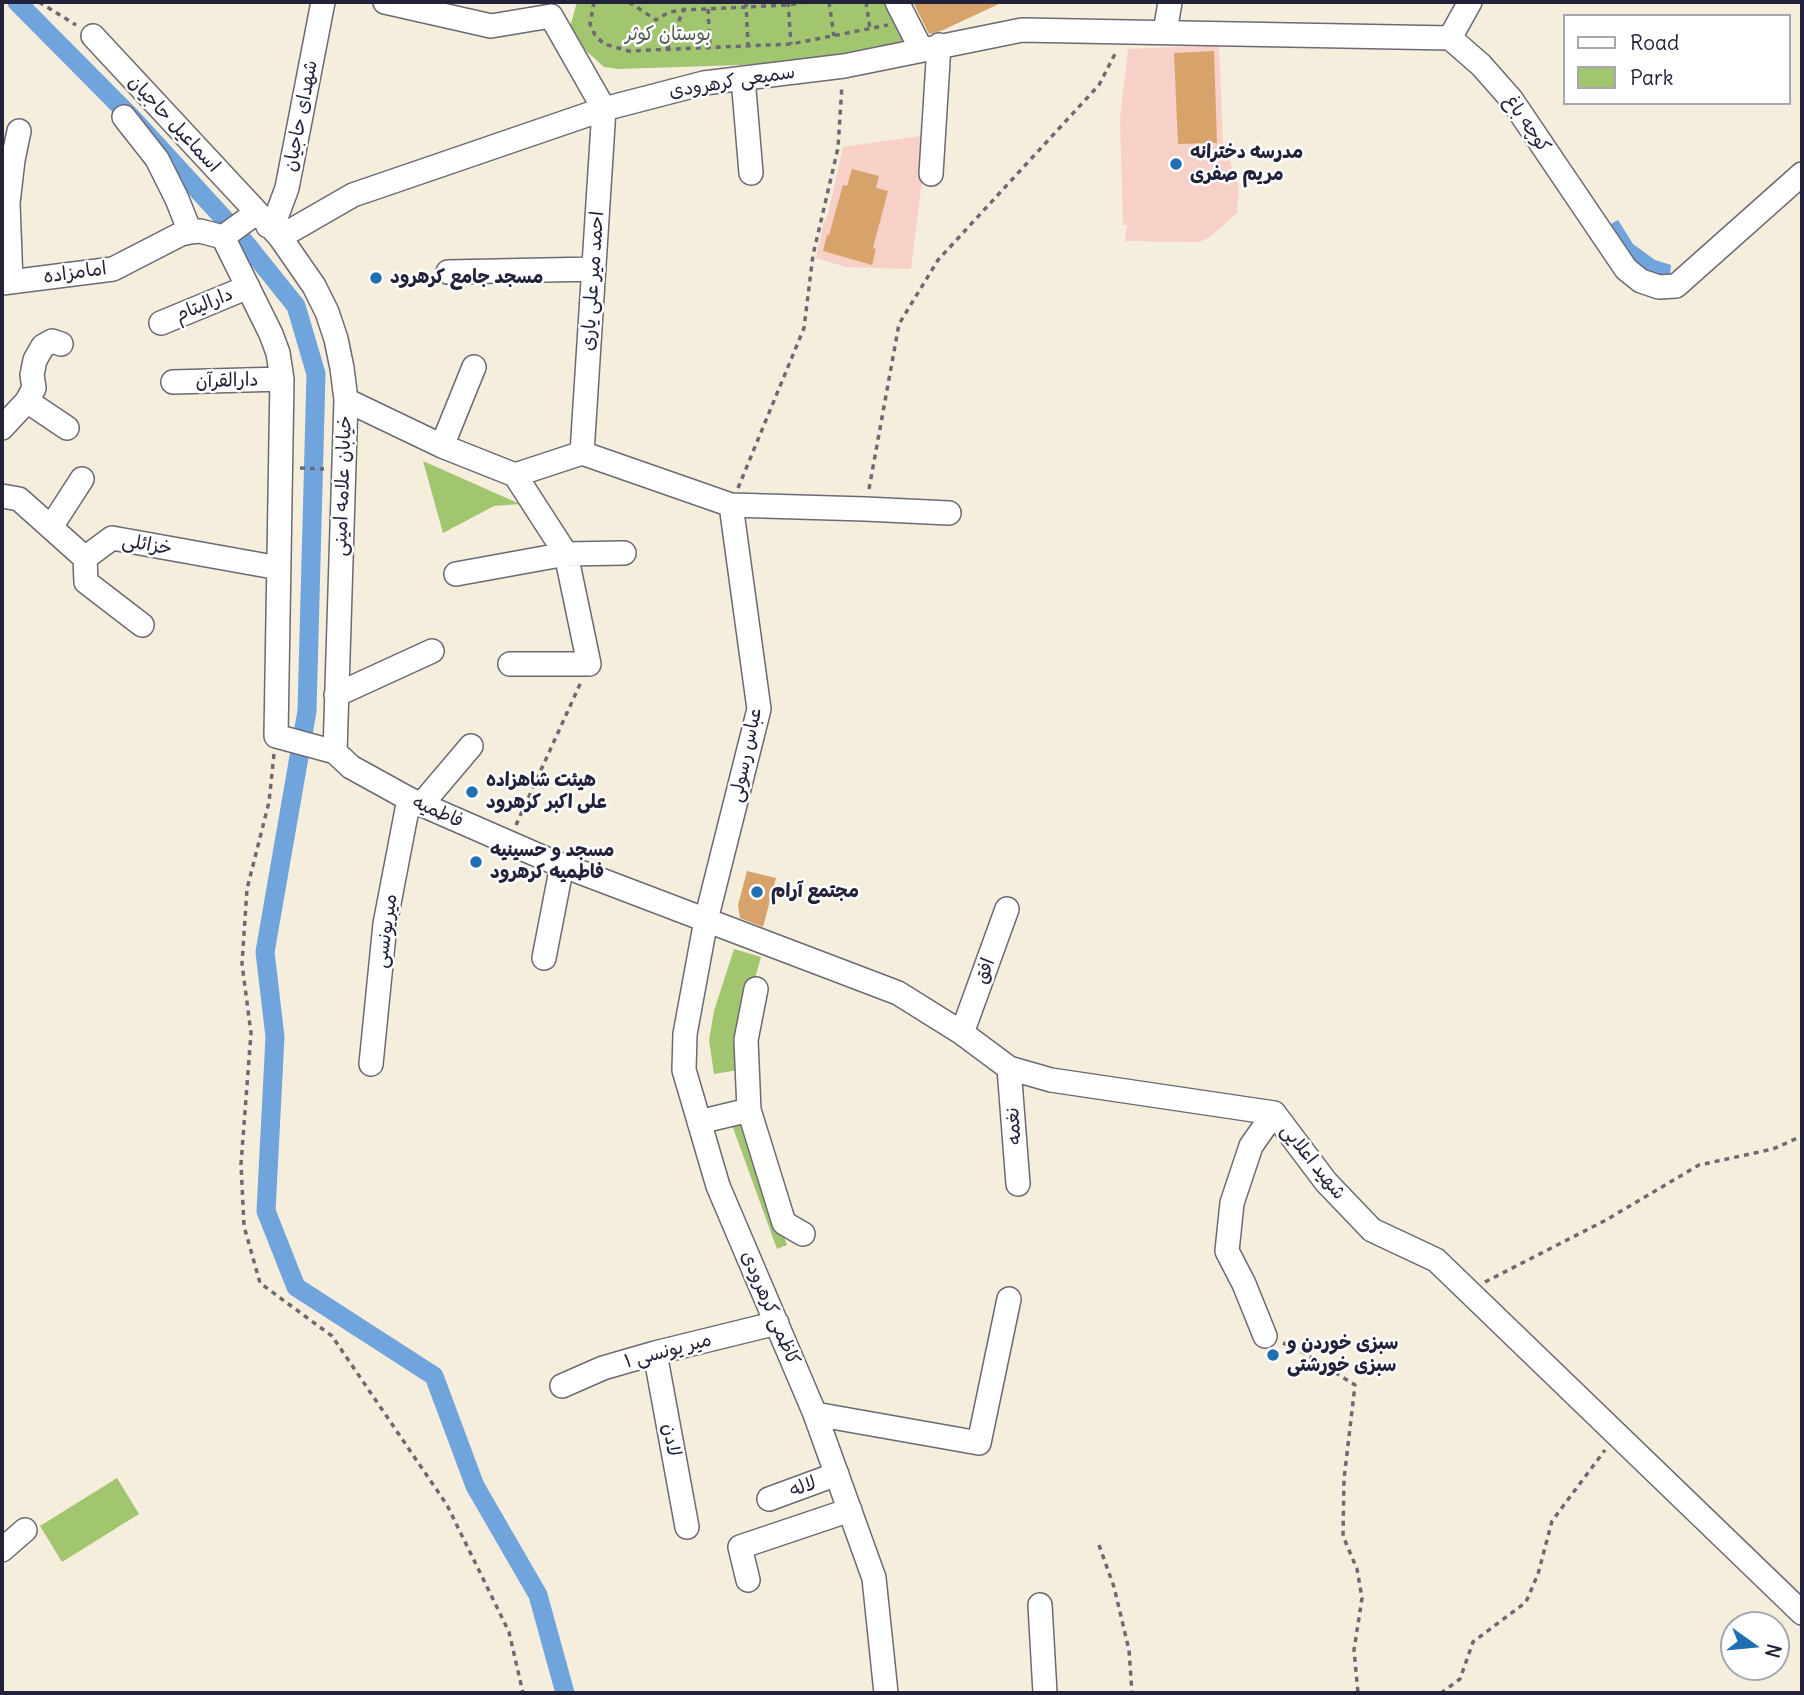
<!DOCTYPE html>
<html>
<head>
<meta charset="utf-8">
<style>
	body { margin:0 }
	#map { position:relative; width:1804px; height:1695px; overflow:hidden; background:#f5eedc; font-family:Delius,sans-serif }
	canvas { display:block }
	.frame { position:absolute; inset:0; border:4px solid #22223b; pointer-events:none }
	.legend { position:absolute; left:1563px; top:14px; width:228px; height:91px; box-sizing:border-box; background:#fff; border:2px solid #a7a7b1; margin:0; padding:9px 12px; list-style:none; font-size:21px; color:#22223b }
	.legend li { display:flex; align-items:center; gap:14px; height:35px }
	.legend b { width:35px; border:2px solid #a7a7b1 }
	.north { position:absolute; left:1720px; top:1611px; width:70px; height:70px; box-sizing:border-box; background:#fff; border:2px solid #a7a7b1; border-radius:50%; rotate:105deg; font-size:19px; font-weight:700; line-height:28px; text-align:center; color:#22223b }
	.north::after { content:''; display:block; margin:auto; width:24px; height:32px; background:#1f6fb2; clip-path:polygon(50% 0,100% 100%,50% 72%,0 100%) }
</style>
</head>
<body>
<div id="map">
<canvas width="1804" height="1695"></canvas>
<div class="frame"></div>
<ul class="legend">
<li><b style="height:9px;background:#fff"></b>Road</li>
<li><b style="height:19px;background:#a2c670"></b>Park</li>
</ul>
<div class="north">N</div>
</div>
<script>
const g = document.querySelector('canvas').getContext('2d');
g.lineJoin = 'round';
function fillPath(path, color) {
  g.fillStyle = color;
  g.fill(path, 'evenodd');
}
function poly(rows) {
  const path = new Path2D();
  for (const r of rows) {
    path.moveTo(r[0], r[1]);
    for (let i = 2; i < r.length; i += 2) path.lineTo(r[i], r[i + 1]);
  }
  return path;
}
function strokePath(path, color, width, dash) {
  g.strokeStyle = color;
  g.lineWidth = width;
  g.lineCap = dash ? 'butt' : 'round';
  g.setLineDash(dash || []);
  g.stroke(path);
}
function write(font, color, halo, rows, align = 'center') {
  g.font = font + ' Delius,"Playpen Sans Arabic",sans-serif';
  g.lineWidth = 5;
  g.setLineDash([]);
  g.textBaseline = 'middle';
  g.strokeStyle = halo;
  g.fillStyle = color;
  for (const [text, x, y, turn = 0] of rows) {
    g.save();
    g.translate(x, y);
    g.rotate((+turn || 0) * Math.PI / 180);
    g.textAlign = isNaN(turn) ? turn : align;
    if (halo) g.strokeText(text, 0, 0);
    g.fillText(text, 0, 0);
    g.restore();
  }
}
fillPath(poly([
	[1219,45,1223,142,1239,187,1237,213,1209,238,1199,242,1125,241,1127,225,1123,225,1120,119,1128,49],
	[928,135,911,269,846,267,816,258,823,225,828,214,843,147]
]), '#f7d1c7');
fillPath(poly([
	[577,2,891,2,913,42,801,63,619,69,604,67,573,39,570,27],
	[423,461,520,504,494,506,443,533],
	[734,949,761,957,739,1035,738,1070,714,1074,709,1040,714,1011],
	[745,1120,787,1245,777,1249,732,1125],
	[117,1478,139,1514,62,1562,40,1526]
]), '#a2c670');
fillPath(poly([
	[1618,220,1633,244,1655,260,1671,265,1670,276,1650,273,1633,261,1609,225]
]), '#6fa4dc');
strokePath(poly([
	[17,2,132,118,239,235,296,306,316,374,307,711,265,952,275,1037,266,1211,296,1287,434,1376,475,1486,538,1595,565,1693]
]), '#6fa4dc', 19);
fillPath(poly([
	[913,2,1003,2,941,31,929,34],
	[1214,51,1217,143,1178,144,1174,53],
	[852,169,879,176,876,188,888,191,873,248,876,249,872,265,823,251,827,235,829,235,843,185,847,186],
	[747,871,776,878,763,927,740,918,738,905]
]), '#d8a36a');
const minor = poly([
	[385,2,491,26,551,16],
	[897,2,921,49],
	[551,16,604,109,582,453],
	[1165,32,1170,2],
	[93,36,280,237,314,286,327,312,336,339,342,368,346,400,335,752],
	[1450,38,1470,2],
	[743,78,751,173],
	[124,117,157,159,177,199,190,232],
	[931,174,939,45],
	[268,226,277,215,287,188,323,2],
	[223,237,271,334,278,353,282,379,276,736,335,752,351,767,409,799,551,861,898,993,962,1033,1009,1068,1051,1080,1274,1113,1326,1182,1372,1230,1436,1260,1802,1613],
	[223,237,256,213],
	[280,237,353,195,604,109,704,83,844,66,1022,30,1450,38,1481,65,1511,99,1626,269,1641,281,1659,287,1676,286,1802,174],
	[448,272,594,269],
	[11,282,8,203,13,160,19,131],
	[2,283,113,269,181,234,190,232,200,231,223,237],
	[161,323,248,287],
	[173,382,282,379],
	[346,400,442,446,515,475,582,453,731,505,865,509,949,513],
	[27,401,67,428],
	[2,428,27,401,34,388,32,375,35,360,43,346,52,341,61,344],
	[442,446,474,367],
	[2,496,19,499,85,558,112,538,279,568],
	[731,505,759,709,706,920,685,1034,684,1070,718,1186,815,1414,874,1578,886,1693],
	[51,527,82,479],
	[85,558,86,582,142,625],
	[456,574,566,554,624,553],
	[510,664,589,664,566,554,515,475],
	[336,695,432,651],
	[421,805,471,746],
	[544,958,562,865],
	[756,989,746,1040,749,1110,784,1223,803,1234],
	[962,1033,1007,909],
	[371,1064,385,924,409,799],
	[1009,1068,1018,1184],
	[699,1122,749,1110],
	[1265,1336,1244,1284,1227,1251,1232,1203,1251,1146,1274,1113],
	[655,1353,687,1527],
	[562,1386,603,1368,655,1353,777,1323],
	[815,1414,979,1443,1009,1299],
	[769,1499,837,1474],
	[2,1550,25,1530],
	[748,1580,740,1547,850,1510],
	[1040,1605,1045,1693]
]);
strokePath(minor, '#6c6973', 26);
strokePath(poly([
	[39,2,76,25],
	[594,2,590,24,595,35,604,44,629,51,791,44,888,25],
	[629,2,656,20,669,12,683,10,788,5,806,2],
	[746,2,748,46],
	[788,2,791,44],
	[829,2,834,36],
	[866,2,870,29],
	[708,9,710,47],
	[667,49,687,2],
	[300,468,324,469],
	[738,488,804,328,813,255,838,148,842,85],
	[869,489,899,324,938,260,1099,85,1116,52],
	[274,754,269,802,247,889,242,964,251,1033,241,1164,244,1226,260,1283,332,1336,447,1505,509,1632,523,1693],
	[516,825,581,682],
	[1485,1282,1606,1220,1699,1165,1773,1149,1802,1136],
	[1283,1343,1296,1348,1355,1385,1344,1479,1343,1536,1357,1569,1362,1598,1354,1650,1358,1693],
	[1099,1545,1114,1587,1129,1650,1132,1693],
	[1441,1693,1460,1679,1473,1642,1526,1602,1538,1574,1552,1521,1605,1450]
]), '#6c6973', 3.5, [5, 5]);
strokePath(minor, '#fff', 23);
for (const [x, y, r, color] of [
	[1176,164,7,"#1f6fb2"],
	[376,278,7,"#1f6fb2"],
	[472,792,7,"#1f6fb2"],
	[476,862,7,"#1f6fb2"],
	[757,892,7,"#1f6fb2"],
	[1273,1355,7,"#1f6fb2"]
]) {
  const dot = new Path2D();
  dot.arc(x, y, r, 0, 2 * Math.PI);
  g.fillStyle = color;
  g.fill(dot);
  strokePath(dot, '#fff', 2.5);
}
write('19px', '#4f5b4e', '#fff', [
	["بوستان کوثر",668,35]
]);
write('19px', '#22223b', '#fff', [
	["سمیعی کرهرودی",732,82,-9],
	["شهدای حاجیان",301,116,-79],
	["اسماعیل حاجیان",174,124,47],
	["کوچه باغ",1527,124,55],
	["امامزاده",75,273,-8],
	["احمد میر علی یاری",593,281,-86],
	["دارالیتام",204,305,-23],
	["دارالقرآن",227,381,-2],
	["خیابان علامه امینی",343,486,-88],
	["خزائلی",147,545,10],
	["عباس رسولی",746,755,-78],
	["فاطمیه",438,812,24],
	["میریونسی",386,931,-82],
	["افق",985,971,-70],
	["نغمه",1014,1126,-94],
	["شهید اعلایی",1313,1162,51],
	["کاظمی کرهرودی",770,1308,67],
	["میر یونسی ۱",668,1351,-15],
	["لادن",671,1440,80],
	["لاله",803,1487,-20]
]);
write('bold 19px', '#22223b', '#fff', [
	["مدرسه دخترانه",1190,153],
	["مریم صفری",1190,175],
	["مسجد جامع کرهرود",390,278],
	["هیئت شاهزاده",486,781],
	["علی اکبر کرهرود",486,803],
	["مسجد و حسینیه",490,851],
	["فاطمیه کرهرود",490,873],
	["مجتمع آرام",771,892],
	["سبزی خوردن و",1287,1344],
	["سبزی خورشتی",1287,1366]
], 'left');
</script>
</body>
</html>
